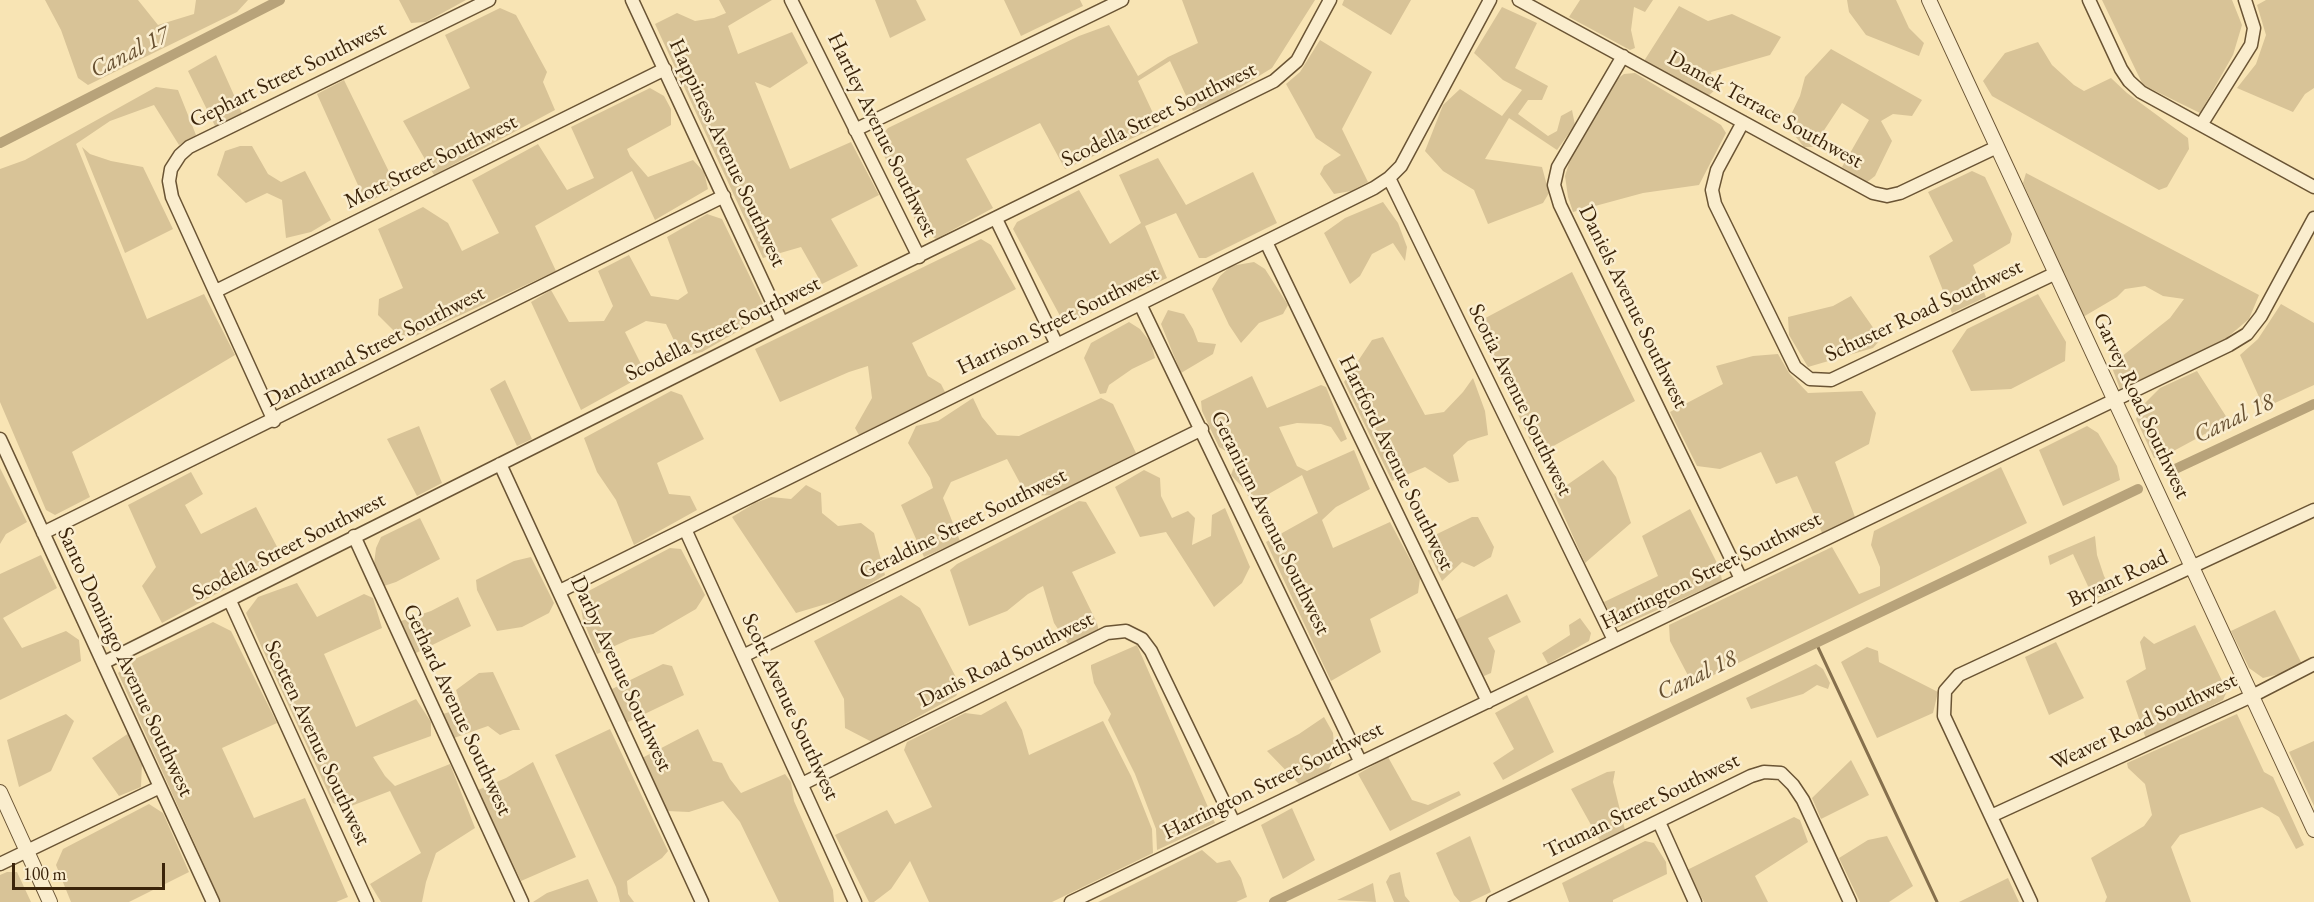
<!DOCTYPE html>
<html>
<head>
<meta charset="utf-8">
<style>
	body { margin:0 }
	#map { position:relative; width:2314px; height:902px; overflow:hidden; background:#f8e4b4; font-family:"EB Garamond",serif }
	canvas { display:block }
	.scale { position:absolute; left:12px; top:863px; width:153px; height:27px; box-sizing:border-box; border:3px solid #3b240a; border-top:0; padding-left:8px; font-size:18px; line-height:21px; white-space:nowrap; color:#3b240a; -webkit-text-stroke:4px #faedce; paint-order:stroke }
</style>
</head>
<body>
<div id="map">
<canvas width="2314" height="902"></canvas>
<div class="scale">100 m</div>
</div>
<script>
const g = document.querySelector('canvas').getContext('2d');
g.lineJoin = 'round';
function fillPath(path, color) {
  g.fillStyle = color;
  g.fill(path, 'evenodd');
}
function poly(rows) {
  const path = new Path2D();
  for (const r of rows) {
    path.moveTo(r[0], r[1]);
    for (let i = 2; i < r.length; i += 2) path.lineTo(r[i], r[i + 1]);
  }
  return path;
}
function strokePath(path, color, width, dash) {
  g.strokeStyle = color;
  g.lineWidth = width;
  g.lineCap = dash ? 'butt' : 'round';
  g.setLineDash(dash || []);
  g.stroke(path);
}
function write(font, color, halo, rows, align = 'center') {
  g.font = font + ' "EB Garamond",serif';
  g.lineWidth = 5;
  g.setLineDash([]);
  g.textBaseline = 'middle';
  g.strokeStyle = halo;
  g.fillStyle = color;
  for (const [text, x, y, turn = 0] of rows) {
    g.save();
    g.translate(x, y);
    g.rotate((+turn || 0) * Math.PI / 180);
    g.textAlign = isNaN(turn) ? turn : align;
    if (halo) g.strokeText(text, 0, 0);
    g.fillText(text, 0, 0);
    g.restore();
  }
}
fillPath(poly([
	[45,0,138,0,158,25,194,14,196,0,248,0,237,12,88,85,78,78,61,30],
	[399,0,466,0,426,22,411,23],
	[719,0,772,0,728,26,738,54,792,32,808,63,770,88,755,82,790,169,851,142,879,195,831,219,858,266,822,284,801,247,763,258,655,24,677,13,695,21,714,18,726,13],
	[875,0,916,0,926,20,890,38],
	[1004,0,1080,0,1083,6,1021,36],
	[1182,0,1315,0,1272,68,1218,101,1193,111,1170,61,1138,81,1159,126,1065,169,1040,123,966,159,993,208,936,239,919,228,877,141,888,128,1079,36,1109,25,1138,76,1168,57,1198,43],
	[1344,0,1411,0,1391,35,1342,5],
	[1580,0,1653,0,1645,12,1634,7,1631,30,1635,48,1630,50,1569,17],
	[1847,0,1896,0,1909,28,1924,43,1919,56,1866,35,1849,12],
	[2102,0,2232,0,2242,25,2233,55,2200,113,2143,85],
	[2266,0,2314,0,2314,88,2305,94,2293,112,2237,88,2256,64,2266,35,2257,5],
	[1679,6,1708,21,1732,14,1781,37,1770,55,1711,72,1715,90,1708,96,1644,61],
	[1502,7,1537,23,1515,68,1548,86,1542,100,1528,100,1518,114,1548,136,1557,131,1561,116,1572,110,1575,125,1557,150,1509,118,1485,159,1542,167,1549,193,1543,203,1488,224,1474,190,1443,171,1425,151,1443,105,1460,89,1502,116,1522,90,1503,80,1474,53],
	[500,8,516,15,547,72,543,82,555,110,434,175,403,121,470,88,445,35],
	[1320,40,1372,72,1342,129,1368,182,1351,191,1334,194,1320,174,1324,166,1341,155,1316,138,1286,84,1300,72],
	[2038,42,2052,65,2074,85,2084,91,2111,78,2127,93,2188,138,2189,149,2167,187,2159,190,1992,96,1983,81,2005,53],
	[1831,49,1922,100,1912,116,1893,114,1881,121,1892,141,1875,176,1866,183,1842,167,1869,120,1842,103,1813,147,1804,147,1786,125,1800,96,1805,77],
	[216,55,242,113,215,126,188,71],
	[1635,73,1721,125,1726,133,1699,185,1643,193,1573,212,1568,197,1565,176,1571,157,1613,82,1624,74],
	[344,80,397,188,366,203,317,94],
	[156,87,178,90,196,135,179,145,154,105,110,121,76,144,147,319,204,294,235,355,72,452,90,497,55,515,46,510,0,402,0,169,25,160],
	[650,88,664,96,671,109,671,125,627,149,630,156,648,177,693,160,704,172,708,189,655,220,632,171,535,226,556,271,411,338,395,332,378,315,379,299,403,288,378,229,423,207,448,223,462,251,499,233,472,180,538,144,567,190,594,178,571,127],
	[240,146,252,146,268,174,281,182,305,171,331,220,311,232,286,238,282,200,267,193,246,203,217,175,225,151],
	[82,147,90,154,111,161,143,167,173,229,125,253],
	[1158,158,1186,205,1253,172,1277,223,1206,258,1199,258,1176,213,1145,226,1167,278,1065,325,1013,229,1017,222,1079,190,1110,244,1141,223,1119,175],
	[1972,171,1985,177,2012,234,2010,243,1973,265,1986,297,1952,313,1929,256,1953,241,1928,192],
	[2026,173,2259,295,2249,319,2223,341,2120,389,2111,365,2170,318,2184,299,2163,296,2145,286,2125,289,2117,297,2083,317,2023,183],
	[1383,202,1398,223,1407,247,1405,261,1393,243,1372,254,1360,276,1350,284,1324,233,1345,218],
	[707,214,722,219,768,314,702,352,682,357,666,324,646,321,625,332,646,374,581,410,531,302,551,290,569,322,604,321,613,306,598,271,629,255,651,296,678,300,688,293,667,237],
	[981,239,991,245,1016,289,912,343,928,376,941,384,945,392,859,435,855,428,872,398,868,366,849,372,780,402,755,349],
	[1254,262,1265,269,1288,305,1283,314,1259,323,1241,343,1229,325,1212,289,1220,276,1231,266],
	[1572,272,1635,401,1537,455,1476,323],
	[2038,294,2066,342,2065,361,2011,389,1971,391,1952,351,1967,329],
	[1851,296,1881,339,1873,348,1808,367,1789,335,1788,317,1833,306],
	[2281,304,2314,323,2314,385,2264,408,2240,355,2258,339],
	[1168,310,1184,314,1193,329,1198,342,1216,344,1213,354,1181,373,1161,324],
	[1129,322,1140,329,1151,343,1155,358,1132,369,1109,385,1106,393,1100,394,1084,358,1091,343],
	[1383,337,1425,415,1444,412,1463,392,1473,378,1485,411,1488,435,1468,441,1453,455,1459,481,1449,483,1425,467,1392,481,1344,382,1372,340],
	[1778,354,1789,373,1808,393,1862,391,1876,413,1869,444,1835,462,1855,517,1823,535,1797,476,1776,484,1761,452,1720,469,1697,466,1670,412,1723,384,1716,366,1753,356],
	[2197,371,2229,421,2168,454,2154,458,2136,419,2144,404,2160,388],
	[1252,376,1267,408,1321,385,1326,387,1347,439,1341,442,1331,427,1321,424,1297,423,1279,427,1297,466,1307,471,1354,450,1370,489,1336,507,1322,520,1333,548,1390,522,1420,578,1418,593,1370,619,1381,652,1331,681,1266,542,1318,513,1302,475,1251,504,1246,491,1231,475,1237,458,1219,447,1202,411,1201,401],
	[505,380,532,439,517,446,490,389],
	[671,391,682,395,704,439,657,463,669,494,690,496,697,510,634,545,616,500,597,472,584,438],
	[973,398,982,417,997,435,1019,436,1101,398,1113,404,1136,453,1055,495,1027,496,1007,459,951,482,943,498,960,541,924,557,901,505,933,488,930,478,908,443,916,426,938,421],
	[419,426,442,483,417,496,387,439],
	[2087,426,2098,433,2117,466,2120,480,2063,506,2039,450],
	[1603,460,1616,477,1631,523,1585,563,1554,494],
	[2001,467,2027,523,1693,685,1670,641,1669,625,1832,547,1859,594,1880,586,1880,567,1871,545,1874,531],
	[0,468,27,522,6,534,0,544],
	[1144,470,1160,478,1161,496,1172,518,1188,511,1195,518,1192,545,1211,536,1212,515,1225,508,1250,567,1242,583,1214,607,1166,532,1140,537,1115,487],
	[191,472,203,494,185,505,201,534,256,507,283,558,162,623,142,586,156,567,128,505],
	[806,485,821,493,822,513,838,526,861,523,874,533,885,575,846,598,796,613,732,517,755,503,771,497,791,499],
	[1079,501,1086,502,1116,553,1072,572,1097,623,1099,632,1070,647,1054,623,1043,586,1028,594,1007,611,969,626,950,570,957,564],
	[1690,509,1720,569,1722,581,1617,628,1604,602,1658,576,1642,536],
	[1472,517,1478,517,1494,547,1491,557,1474,567,1462,562,1442,581,1428,551,1437,534],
	[420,518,440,559,396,582,384,586,374,564,376,548,381,537],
	[2095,536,2097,555,2104,576,2113,592,2094,599,2073,554,2050,565,2048,556],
	[670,548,681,549,705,595,696,609,653,634,630,639,597,654,583,620,579,596],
	[41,555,57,588,3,618,22,648,66,631,79,640,81,661,0,700,0,574],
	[531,557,554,603,549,613,522,627,497,631,477,590,476,580,514,561],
	[297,583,317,617,364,594,373,598,382,628,324,654,356,727,416,699,431,722,431,736,373,757,385,776,395,786,450,764,475,828,436,853,426,882,422,902,381,902,370,884,421,853,390,791,346,808,333,803,246,613,258,597],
	[1507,594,1521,622,1488,638,1495,651,1491,673,1484,676,1455,620],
	[901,595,920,608,961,687,956,696,872,742,845,728,844,699,814,641],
	[458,597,471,626,416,653,401,621,431,611],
	[2275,610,2302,664,2283,673,2263,678,2249,668,2231,631],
	[1580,618,1591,633,1589,641,1548,664,1542,653,1570,635,1569,625],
	[213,622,231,631,277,723,222,748,254,818,305,798,348,897,336,902,221,902,118,673,135,659],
	[2195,625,2227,691,2223,700,2146,739,2126,681,2146,669,2140,642,2144,636,2154,644],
	[2056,642,2084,698,2049,715,2025,657],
	[1137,645,1215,823,1157,850,1156,829,1135,774,1108,720,1111,714,1094,683,1091,668,1091,665],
	[1867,647,1878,651,1879,662,1938,692,1933,713,1877,738,1841,662],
	[663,664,672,666,684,695,626,723,612,689],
	[1816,664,1823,669,1830,683,1828,689,1817,685,1803,694,1751,709,1746,698],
	[493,672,520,730,513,730,500,735,488,726,454,738,443,714,462,708,456,690,479,673],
	[1527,695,1554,752,1503,780,1493,763,1514,749,1495,713],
	[1006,701,1022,730,1029,755,1103,721,1131,776,1152,829,1153,853,1052,902,929,902,910,861,891,889,874,902,869,902,835,835,887,810,895,824,932,807,904,750,907,742,965,713,981,715],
	[66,714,74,721,51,771,19,787,7,740],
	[2237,714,2264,772,2273,777,2304,845,2296,849,2279,817,2262,807,2180,835,2171,847,2191,902,2105,902,2107,897,2091,858,2144,826,2152,815,2145,784,2128,768,2127,763],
	[1324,717,1333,733,1335,757,1326,774,1299,784,1267,751,1299,734],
	[610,729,668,851,662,858,627,881,628,894,634,902,620,902,616,887,555,755],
	[698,729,713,761,722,763,730,779,741,793,785,774,791,782,794,801,833,890,834,902,779,902,740,822,723,801,689,812,667,811,642,758],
	[129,733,142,763,141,787,119,796,92,758],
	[2314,741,2314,806,2289,752],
	[1388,757,1412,800,1428,805,1459,791,1461,795,1390,831,1358,774],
	[1851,760,1869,795,1821,819,1812,798],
	[533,762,576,857,521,881,478,790,506,778],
	[1615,771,1613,782,1625,830,1600,841,1571,789,1607,772],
	[149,804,163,813,189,872,129,902,71,902,56,865,63,849],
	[1292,808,1315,860,1283,879,1261,825],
	[1794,817,1800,820,1808,842,1755,876,1768,902,1704,902,1687,870],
	[1470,836,1491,892,1470,902,1460,902,1454,895,1436,853],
	[1887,836,1913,886,1889,902,1860,902,1839,858,1868,840],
	[1645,841,1654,843,1666,862,1667,874,1613,900,1613,902,1569,902,1562,883],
	[1202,850,1217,863,1230,860,1241,878,1247,897,1236,902,1098,902],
	[7,872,17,872,31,902,0,902,0,875],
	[1400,872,1405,896,1410,902,1394,902,1386,882,1390,875],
	[2008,878,2019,902,1959,902],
	[588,879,598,902,533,902,547,893],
	[1373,883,1376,902,1337,900]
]), '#d8c397');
strokePath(poly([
	[1816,643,1937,902]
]), '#86704d', 3);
strokePath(poly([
	[0,143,280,0],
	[2171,471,2314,404],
	[1274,902,2138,489]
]), '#b8a37a', 10);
const minor = poly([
	[632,0,782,323],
	[791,0,919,257],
	[1519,0,1873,193,1887,196,1900,193,1997,147],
	[2089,0,2121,69,2129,81,2141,92,2314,187],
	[1623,56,1558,167,1554,185,1560,205,1741,579],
	[1743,122,1717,170,1712,190,1715,204,1795,367,1810,379,1831,380,2056,273],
	[2201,125,2251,45,2254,28,2245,0],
	[855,130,1122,0],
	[1389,178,1614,640],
	[996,219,1057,345],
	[1266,242,1488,702],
	[216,291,665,69],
	[1140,304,1360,761],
	[274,421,172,197,169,181,171,169,180,155,189,147,489,0],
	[0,439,213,902],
	[500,464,702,902],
	[685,529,855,902],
	[43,533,724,196],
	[354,536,522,902],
	[560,591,1374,188,1389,178,1401,166,1490,0],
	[230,601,367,902],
	[743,656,1202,429],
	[103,663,782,323,1274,81,1297,61,1330,0],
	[802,784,1107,633,1126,631,1142,639,1151,651,1234,823],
	[1991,816,2252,696,2314,664],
	[1659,822,1695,902],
	[0,864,160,787],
	[1071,902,2229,345,2247,334,2261,316,2314,218],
	[1493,902,1751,776,1764,772,1781,773,1793,785,1803,800,1850,902],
	[2031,902,1944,716,1945,691,1959,675,2314,510]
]);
const tertiary = poly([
	[1929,0,2314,830],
	[0,792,50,902]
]);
strokePath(minor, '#6a5434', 15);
strokePath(tertiary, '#6a5434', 16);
strokePath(minor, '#faedce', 12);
strokePath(tertiary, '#faedce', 14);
write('22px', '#3b240a', '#faedce', [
	["Gephart Street Southwest",288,75,-26],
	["Damek Terrace Southwest",1765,110,29],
	["Scodella Street Southwest",1159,115,-26],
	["Hartley Avenue Southwest",882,135,64],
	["Happiness Avenue Southwest",727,153,65],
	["Mott Street Southwest",431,162,-26],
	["Daniels Avenue Southwest",1633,307,64],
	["Schuster Road Southwest",1924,311,-25],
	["Harrison Street Southwest",1058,321,-26],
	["Scodella Street Southwest",723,329,-26],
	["Dandurand Street Southwest",375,347,-27],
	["Scotia Avenue Southwest",1520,400,64],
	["Garvey Road Southwest",2141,406,65],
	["Hartford Avenue Southwest",1396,463,64],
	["Geranium Avenue Southwest",1270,523,64],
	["Geraldine Street Southwest",963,524,-26],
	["Scodella Street Southwest",289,547,-27],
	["Harrington Street Southwest",1711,571,-26],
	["Bryant Road",2118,579,-25],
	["Danis Road Southwest",1006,660,-26],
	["Santo Domingo Avenue Southwest",125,662,65],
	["Darby Avenue Southwest",621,674,65],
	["Scott Avenue Southwest",790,707,65],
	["Gerhard Avenue Southwest",457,710,65],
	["Weaver Road Southwest",2144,722,-25],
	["Scotten Avenue Southwest",317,743,65],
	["Harrington Street Southwest",1273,781,-26],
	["Truman Street Southwest",1642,806,-26]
]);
write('italic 24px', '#675031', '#faedce', [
	["Canal 17",130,53,-27],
	["Canal 18",2234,419,-25],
	["Canal 18",1697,676,-26]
]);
</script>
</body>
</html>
